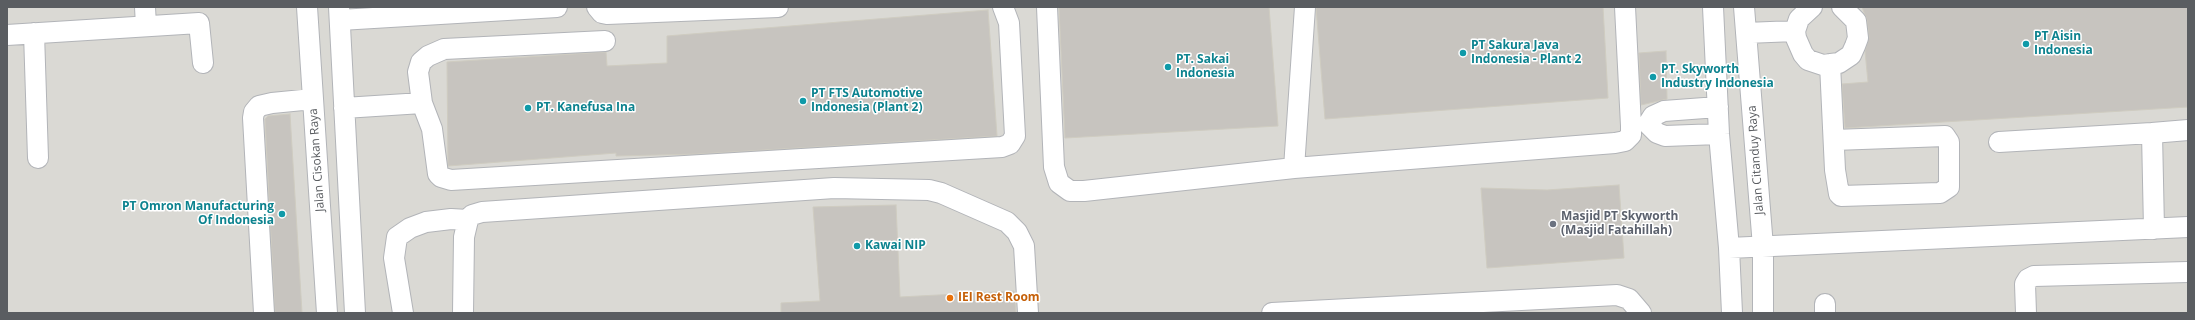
<!DOCTYPE html>
<html>
<head>
<meta charset="utf-8">
<style>
	body { margin:0 }
	#map { position:relative; width:2195px; height:320px; overflow:hidden; background:#ebeae2; font-family:"Open Sans",sans-serif }
	canvas { display:block }
	.frame { position:absolute; inset:0; border:8px solid #5a5d61; pointer-events:none }
</style>
</head>
<body>
<div id="map">
<canvas width="2195" height="320"></canvas>
<div class="frame"></div>
</div>
<script>
const g = document.querySelector('canvas').getContext('2d');
g.lineJoin = 'round';
function fillPath(path, color) {
  g.fillStyle = color;
  g.fill(path, 'evenodd');
}
function poly(rows) {
  const path = new Path2D();
  for (const r of rows) {
    path.moveTo(r[0], r[1]);
    for (let i = 2; i < r.length; i += 2) path.lineTo(r[i], r[i + 1]);
  }
  return path;
}
function strokePath(path, color, width, dash) {
  g.strokeStyle = color;
  g.lineWidth = width;
  g.lineCap = dash ? 'butt' : 'round';
  g.setLineDash(dash || []);
  g.stroke(path);
}
function write(font, color, halo, rows, align = 'center') {
  g.font = font + ' "Open Sans",sans-serif';
  g.lineWidth = 3;
  g.setLineDash([]);
  g.textBaseline = 'middle';
  g.strokeStyle = halo;
  g.fillStyle = color;
  for (const [text, x, y, turn = 0] of rows) {
    g.save();
    g.translate(x, y);
    g.rotate((+turn || 0) * Math.PI / 180);
    g.textAlign = isNaN(turn) ? turn : align;
    if (halo) g.strokeText(text, 0, 0);
    g.fillText(text, 0, 0);
    g.restore();
  }
}
fillPath(poly([
	[7,7,2188,7,2188,313,7,313]
]), '#dad9d4');
const building = poly([
	[1059,7,1269,7,1278,126,1065,138,1059,7],
	[1316,7,1603,7,1608,98,1325,119,1316,7],
	[1862,7,2188,7,2188,107,1845,128,1842,84,1868,82,1865,51,1869,37,1867,20,1862,7],
	[988,10,997,136,697,154,616,156,616,153,448,166,447,62,606,52,607,66,667,63,667,36,988,10],
	[1666,51,1667,99,1641,105,1639,53,1666,51],
	[290,114,302,313,275,313,265,119,268,116,290,114],
	[1619,185,1624,258,1487,268,1481,188,1547,190,1619,185],
	[896,205,900,297,1014,291,1016,313,781,313,781,303,820,301,813,207,896,205]
]);
fillPath(building, '#c7c4bf');
strokePath(building, '#cfccc1', 1);
const minor = poly([
	[145,7,146,26],
	[307,7,327,313],
	[339,7,355,313],
	[597,7,602,13,607,14,778,7],
	[1047,7,1054,167,1059,183,1070,191,1084,191,1294,168,1615,143,1625,141,1631,135,1631,126,1625,7],
	[1713,7,1719,134,1729,248,1732,313],
	[1744,7,1763,247,1763,313],
	[1812,7,1799,19,1795,31,1796,38,1803,54,1808,60,1823,65,1839,63,1851,55,1855,46,1858,38,1856,21,1842,7],
	[340,20,557,7],
	[34,33,38,158],
	[1746,33,1795,31],
	[7,35,199,23,203,63],
	[1830,64,1835,170,1839,194,1841,196,1940,193,1949,187,1949,142,1945,136,1834,140],
	[422,103,418,72,421,62,428,56,444,49,605,41],
	[344,108,422,103,432,129,438,174,441,177,451,180,1002,147,1010,144,1015,136,1009,23,1003,7],
	[1648,124,1657,133,1665,136,1719,134],
	[1648,124,1653,116,1664,111,1718,107],
	[1999,142,2152,133],
	[1294,168,1305,7],
	[2154,229,2152,133,2188,130],
	[1729,248,2188,227],
	[1825,304,1825,313],
	[264,313,253,118,254,112,259,106,272,103,313,99],
	[403,313,394,258,397,237,410,228,426,222,451,219,468,220],
	[463,313,464,237,468,220,472,215,482,212,834,188,929,190,941,193,1007,222,1017,232,1024,246,1028,313],
	[1272,313,1617,295,1629,299,1641,313],
	[2026,313,2025,284,2028,279,2034,276,2188,272]
]);
strokePath(minor, '#b2b4b8', 22);
strokePath(minor, '#fff', 20);
for (const [x, y, r, color] of [
	[2026,44,4,"#0f9aa8"],
	[1463,53,4,"#0f9aa8"],
	[1168,67,4,"#0f9aa8"],
	[1653,77,4,"#0f9aa8"],
	[803,101,4,"#0f9aa8"],
	[528,108,4,"#0f9aa8"],
	[282,214,4,"#0f9aa8"],
	[1553,224,4,"#6b7280"],
	[857,246,4,"#0f9aa8"],
	[950,298,4,"#e8710a"]
]) {
  const dot = new Path2D();
  dot.arc(x, y, r, 0, 2 * Math.PI);
  g.fillStyle = color;
  g.fill(dot);
  strokePath(dot, '#fff', 1.5);
}
write('bold 12px', '#0d838f', '#fff', [
	["PT Aisin",2034,37],
	["Indonesia",2034,51],
	["PT Sakura Java",1471,46],
	["Indonesia - Plant 2",1471,60],
	["PT. Sakai",1176,60],
	["Indonesia",1176,74],
	["PT. Skyworth",1661,70],
	["Industry Indonesia",1661,84],
	["PT FTS Automotive",811,94],
	["Indonesia (Plant 2)",811,108],
	["PT. Kanefusa Ina",536,108],
	["PT Omron Manufacturing",274,207,"right"],
	["Of Indonesia",274,221,"right"],
	["Kawai NIP",865,246]
], 'left');
write('12px', '#5a5d61', '#fff', [
	["Jalan Cisokan Raya",317,160,-94],
	["Jalan Citanduy Raya",1756,160,-94]
]);
write('bold 12px', '#5b616d', '#fff', [
	["Masjid PT Skyworth",1561,217],
	["(Masjid Fatahillah)",1561,231]
], 'left');
write('bold 12px', '#c56008', '#fff', [
	["IEI Rest Room",958,298]
], 'left');
</script>
</body>
</html>
